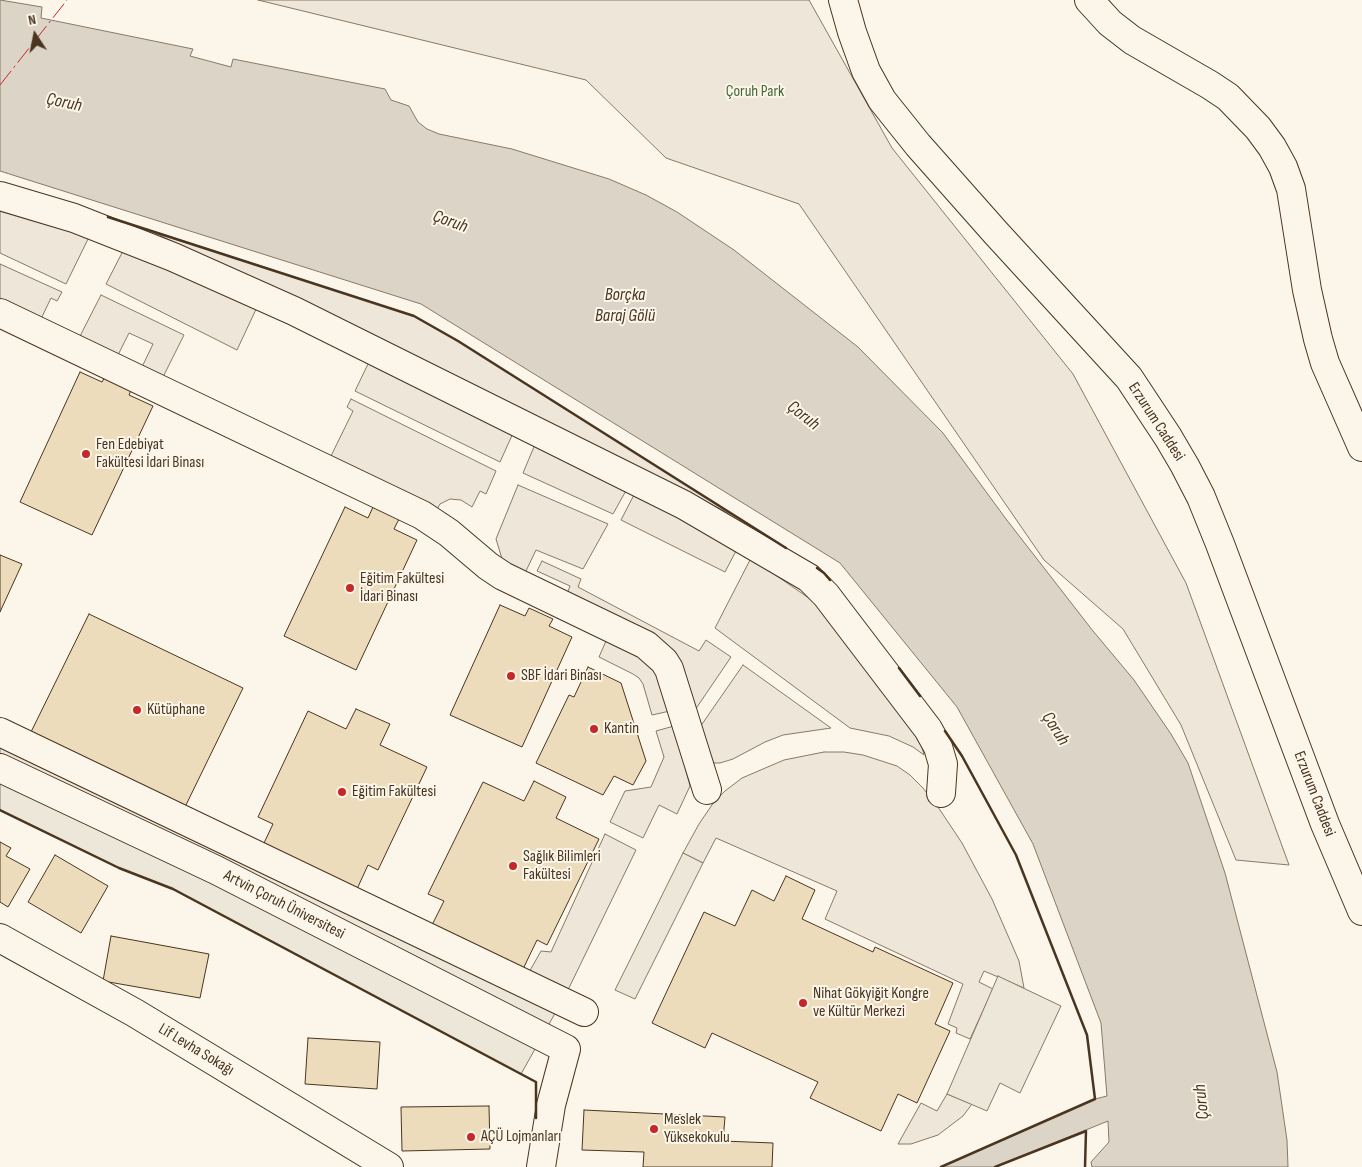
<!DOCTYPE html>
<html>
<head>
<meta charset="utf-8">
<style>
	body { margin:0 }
	#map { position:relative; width:1362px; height:1167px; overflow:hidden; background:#fbf6e9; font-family:"Sofia Sans Condensed",sans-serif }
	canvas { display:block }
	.north { position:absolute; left:10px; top:10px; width:50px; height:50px; -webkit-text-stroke:4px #fbf6e9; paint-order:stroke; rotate:349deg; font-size:14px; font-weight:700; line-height:20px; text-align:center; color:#4a3520 }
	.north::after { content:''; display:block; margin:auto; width:18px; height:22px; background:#4a3520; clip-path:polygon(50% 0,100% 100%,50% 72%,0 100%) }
</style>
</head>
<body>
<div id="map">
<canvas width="1362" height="1167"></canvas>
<div class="north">N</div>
</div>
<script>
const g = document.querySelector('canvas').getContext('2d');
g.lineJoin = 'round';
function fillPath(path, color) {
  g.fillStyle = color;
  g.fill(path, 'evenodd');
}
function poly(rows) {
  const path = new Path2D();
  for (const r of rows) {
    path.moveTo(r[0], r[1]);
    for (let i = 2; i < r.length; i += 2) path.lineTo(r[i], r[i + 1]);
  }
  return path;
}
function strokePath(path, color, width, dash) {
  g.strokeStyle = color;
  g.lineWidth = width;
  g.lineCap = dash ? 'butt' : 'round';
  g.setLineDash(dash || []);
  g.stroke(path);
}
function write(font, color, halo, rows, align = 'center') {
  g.font = font + ' "Sofia Sans Condensed",sans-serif';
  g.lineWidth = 4;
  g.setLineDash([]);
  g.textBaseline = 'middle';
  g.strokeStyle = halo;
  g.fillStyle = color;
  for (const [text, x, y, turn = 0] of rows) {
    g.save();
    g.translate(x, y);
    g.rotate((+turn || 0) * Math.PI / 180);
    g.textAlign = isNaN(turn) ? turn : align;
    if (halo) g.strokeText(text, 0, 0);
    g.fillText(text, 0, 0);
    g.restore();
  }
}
const green = poly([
	[258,0,809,0,892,148,1073,374,1186,583,1289,865,1236,860,1181,725,1123,629,1044,560,799,204,666,158,586,80,258,0],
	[0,205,90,235,66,284,0,253,0,205],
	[147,229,414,316,458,341,735,516,147,229],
	[125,247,258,305,237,350,106,284,125,247],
	[0,264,62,292,57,301,51,298,40,321,0,302,0,264],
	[101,295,184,335,162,379,141,369,153,344,129,333,116,359,78,340,101,295],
	[369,362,514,431,500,462,355,391,369,362],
	[351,399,496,471,486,494,480,491,472,507,461,500,450,499,440,504,436,511,329,460,353,411,347,407,351,399],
	[536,442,628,487,613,514,523,473,536,442],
	[518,485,608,524,583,569,536,550,525,573,503,562,496,539,518,485],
	[636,491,737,549,725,572,621,520,636,491],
	[751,558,813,601,900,707,921,743,924,755,913,747,889,736,850,728,715,628,751,558],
	[542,561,581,579,578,587,699,651,706,640,731,657,695,710,681,661,567,594,570,586,537,571,542,561],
	[606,641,641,658,658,673,670,711,652,715,643,684,639,678,633,674,599,657,606,641],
	[743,665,831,728,783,735,765,742,733,759,720,763,714,763,709,756,700,727,743,665],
	[674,726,690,786,677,814,659,805,643,838,610,822,625,791,651,787,664,757,656,731,674,726],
	[824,752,844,752,863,755,897,766,910,775,923,788,940,810,962,843,992,899,1019,961,1024,988,984,971,979,982,993,989,970,1039,956,1033,957,1028,948,1024,963,984,825,919,837,891,716,838,703,863,683,853,699,824,714,802,725,791,742,778,784,760,824,752],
	[605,834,636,850,566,994,528,974,541,951,551,952,605,834],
	[947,1094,972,1104,963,1116,938,1135,911,1144,898,1144,921,1103,937,1111,947,1094]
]);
fillPath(green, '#ede6d9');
strokePath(green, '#887966', 1);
const parking = poly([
	[0,720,558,1008,521,1074,173,889,119,868,0,810,0,720],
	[683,853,703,863,635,999,615,990,683,853],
	[998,976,1061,1006,1020,1093,1000,1083,987,1111,947,1094,998,976]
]);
fillPath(parking, '#ede7d9');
strokePath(parking, '#887966', 1);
const water = poly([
	[0,0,42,7,41,18,193,49,190,56,231,67,233,59,385,89,391,100,409,106,418,122,427,129,439,134,512,149,609,179,646,195,677,212,734,250,858,347,943,433,1006,519,1093,631,1134,680,1171,734,1188,763,1225,873,1277,1072,1287,1140,1288,1167,1092,1167,1091,1162,1109,1142,1108,1121,995,1167,941,1167,1095,1099,1107,1096,1101,1023,1033,844,957,707,840,563,421,304,0,171,0,0]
]);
fillPath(water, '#dcd4c6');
strokePath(water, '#887966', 1);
const building = poly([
	[80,372,102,382,106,375,132,388,129,395,153,406,92,535,20,502,80,372],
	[345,507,368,518,373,507,399,519,394,529,417,540,356,670,284,636,345,507],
	[0,555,22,564,0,612,0,555],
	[500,605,525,616,529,608,553,619,549,626,572,637,522,747,450,715,500,605],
	[89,614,243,688,185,807,31,732,89,614],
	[588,667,621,683,646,761,633,785,614,776,603,795,536,763,569,695,574,697,588,667],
	[356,709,390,724,380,745,427,767,378,870,368,865,357,889,264,843,273,824,258,817,308,711,346,729,356,709],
	[534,781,566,797,556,818,599,839,547,945,537,940,523,969,432,925,444,901,428,894,483,782,524,801,534,781],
	[0,842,11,848,6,856,30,869,8,907,0,902,0,842],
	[55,855,108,886,81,933,28,902,55,855],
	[786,876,815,890,802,919,873,952,875,947,953,983,935,1024,950,1031,917,1103,898,1094,881,1131,810,1098,818,1082,712,1033,705,1048,652,1023,704,912,735,926,752,890,774,901,786,876],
	[111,936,209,954,200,998,103,981,111,936],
	[308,1038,380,1042,377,1089,305,1084,308,1038],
	[489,1106,490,1149,402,1151,401,1107,489,1106],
	[584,1110,725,1117,723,1141,773,1143,772,1167,643,1167,644,1152,582,1150,584,1110]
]);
fillPath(building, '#ecdcbc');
strokePath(building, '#4a3520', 1);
const minor = poly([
	[1089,0,1110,23,1132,40,1210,85,1228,97,1258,128,1272,147,1283,167,1291,189,1307,290,1318,339,1325,363,1362,447],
	[0,196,74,218,173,257,294,311,684,505,809,578,826,595,928,729,938,747,943,764,941,793],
	[0,313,422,515,449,533,488,566,503,576,646,645,664,661,669,669,707,790],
	[0,732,584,1012],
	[0,768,216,870,566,1049,551,1105,541,1167],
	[0,938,135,1013,389,1167]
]);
const major = poly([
	[843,0,852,32,866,71,882,100,918,145,996,233,1129,378,1168,437,1185,466,1201,497,1220,544,1325,824,1362,911]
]);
strokePath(minor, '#4a3520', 30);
strokePath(major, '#4a3520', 30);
strokePath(minor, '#fbf6e9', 28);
strokePath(major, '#fbf6e9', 28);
strokePath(poly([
	[108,217,414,316,458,341,786,548],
	[817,568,824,573,830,580],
	[899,668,920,696],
	[0,810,119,868,173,889,536,1082,536,1118],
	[941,1167,1095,1099,1087,1035,1016,855,962,756,945,731],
	[995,1167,1086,1131,1085,1167]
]), '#4a3520', 2.5);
strokePath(poly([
	[0,85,67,0]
]), '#c62828', 1, [18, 4, 2.5, 4]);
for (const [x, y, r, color] of [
	[86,454,5,"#c62828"],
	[350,588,5,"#c62828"],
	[511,676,5,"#c62828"],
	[137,710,5,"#c62828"],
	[594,729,5,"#c62828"],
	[342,792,5,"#c62828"],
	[513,866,5,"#c62828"],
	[803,1003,5,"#c62828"],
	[654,1129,5,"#c62828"],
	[471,1137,5,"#c62828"]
]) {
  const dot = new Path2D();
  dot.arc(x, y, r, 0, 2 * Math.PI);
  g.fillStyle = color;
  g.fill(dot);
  strokePath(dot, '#fbf6e9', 2);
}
write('16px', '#436837', '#fbf6e9', [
	["Çoruh Park",755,92]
]);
write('16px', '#4a3520', '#fbf6e9', [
	["Erzurum Caddesi",1156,422,57],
	["Erzurum Caddesi",1314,794,69],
	["Artvin Çoruh Üniversitesi",284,905,27],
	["Lif Levha Sokağı",196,1050,31]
]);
write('16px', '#4a3520', '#fbf6e9', [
	["Fen Edebiyat",96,445],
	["Fakültesi İdari Binası",96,463],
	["Eğitim Fakültesi",360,579],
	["İdari Binası",360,597],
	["SBF İdari Binası",521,676],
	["Kütüphane",147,710],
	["Kantin",604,729],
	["Eğitim Fakültesi",352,792],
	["Sağlık Bilimleri",523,857],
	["Fakültesi",523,875],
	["Nihat Gökyiğit Kongre",813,994],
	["ve Kültür Merkezi",813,1012],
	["Meslek",664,1120],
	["Yüksekokulu",664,1138],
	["AÇÜ Lojmanları",481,1137]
], 'left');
write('italic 18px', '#4a3520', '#fbf6e9', [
	["Çoruh",64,103,12],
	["Çoruh",450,222,20],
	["Borçka",625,295],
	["Baraj Gölü",625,316],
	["Çoruh",803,416,38],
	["Çoruh",1055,729,58],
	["Çoruh",1202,1102,-96]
]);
</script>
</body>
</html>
